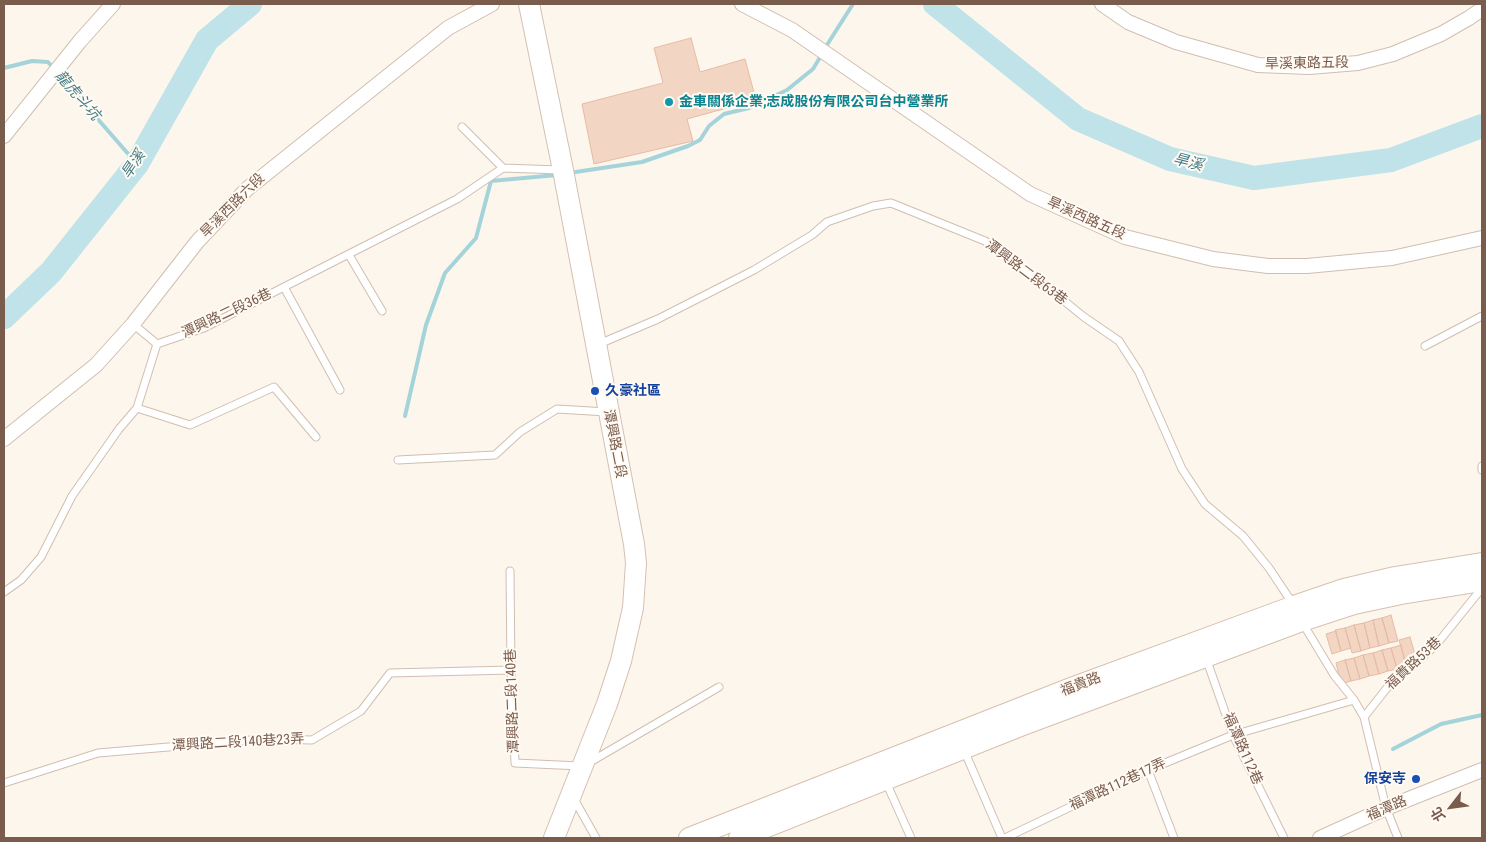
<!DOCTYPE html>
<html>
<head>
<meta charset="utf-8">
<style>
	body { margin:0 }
	#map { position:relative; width:1486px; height:842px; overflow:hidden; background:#fdf6ec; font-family:"Roboto Condensed","Noto Sans TC",sans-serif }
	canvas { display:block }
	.frame { position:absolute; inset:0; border:5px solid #7a5c4d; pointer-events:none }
	.north { position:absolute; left:1426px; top:782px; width:50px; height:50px; -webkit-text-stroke:4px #fffaf3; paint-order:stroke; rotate:240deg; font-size:14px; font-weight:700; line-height:20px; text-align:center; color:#7a5c4d }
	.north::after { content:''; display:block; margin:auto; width:18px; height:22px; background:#7a5c4d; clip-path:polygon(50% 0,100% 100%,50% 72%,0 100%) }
</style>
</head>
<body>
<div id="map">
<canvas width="1486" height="842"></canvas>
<div class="frame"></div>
<div class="north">北</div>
</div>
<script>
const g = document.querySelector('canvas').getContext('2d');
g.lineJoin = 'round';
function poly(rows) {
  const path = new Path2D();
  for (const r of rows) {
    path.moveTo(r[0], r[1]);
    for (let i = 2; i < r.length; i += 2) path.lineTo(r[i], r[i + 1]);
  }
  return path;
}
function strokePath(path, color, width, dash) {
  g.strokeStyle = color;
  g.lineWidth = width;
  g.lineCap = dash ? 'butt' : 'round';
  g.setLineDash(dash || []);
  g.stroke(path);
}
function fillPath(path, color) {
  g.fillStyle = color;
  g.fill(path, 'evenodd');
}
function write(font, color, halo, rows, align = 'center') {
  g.font = font + ' "Roboto Condensed","Noto Sans TC",sans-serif';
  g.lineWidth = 4;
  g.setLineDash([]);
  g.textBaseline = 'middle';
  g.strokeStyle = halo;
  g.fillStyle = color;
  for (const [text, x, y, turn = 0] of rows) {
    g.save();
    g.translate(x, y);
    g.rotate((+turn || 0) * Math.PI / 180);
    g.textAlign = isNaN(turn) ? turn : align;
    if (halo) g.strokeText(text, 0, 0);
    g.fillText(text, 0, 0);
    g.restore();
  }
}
strokePath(poly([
	[825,48,853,4],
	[4,68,32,61,48,62,137,164],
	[569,173,642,162,688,146,700,140,709,126,724,114,749,108,787,90,813,69,822,54],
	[405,416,426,325,445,273,476,238,491,181,557,175],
	[1393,749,1441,724,1482,715]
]), '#a5d3da', 4);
strokePath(poly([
	[935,4,1078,119,1170,159,1254,178,1391,160,1482,126],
	[4,317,51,272,137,164,207,40,250,4]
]), '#bfe3e8', 24);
const building = poly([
	[691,38,700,72,745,59,756,100,687,119,693,141,594,164,582,104,663,83,654,48,691,38],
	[1391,615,1398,641,1389,643,1382,618,1391,615],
	[1382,618,1389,643,1379,646,1373,620,1382,618],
	[1373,620,1379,646,1370,648,1364,623,1373,620],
	[1364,623,1370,648,1361,651,1354,625,1364,623],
	[1354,625,1361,651,1352,653,1345,628,1354,625],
	[1345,628,1351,648,1341,651,1335,630,1345,628],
	[1336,631,1341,651,1332,654,1326,634,1336,631],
	[1410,637,1416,658,1405,661,1399,640,1410,637],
	[1401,645,1406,666,1397,669,1391,648,1401,645],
	[1391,648,1397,669,1388,671,1382,650,1391,648],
	[1382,650,1388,671,1379,674,1373,653,1382,650],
	[1373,653,1379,674,1369,676,1363,655,1373,653],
	[1363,655,1369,676,1360,679,1354,658,1363,655],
	[1354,658,1360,679,1351,681,1345,660,1354,658],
	[1345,660,1351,681,1341,684,1336,663,1345,660]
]);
fillPath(building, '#f3d5c3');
strokePath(building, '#e6bba3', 1);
const lane = poly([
	[462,127,503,168],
	[349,255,382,311],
	[284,287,340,390],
	[133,324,157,344],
	[599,344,658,319,754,270,812,235,827,222,873,206,891,203,985,241,1037,279,1084,317,1119,341,1139,372,1182,469,1205,504,1243,536,1269,568,1293,604],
	[1425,346,1482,316],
	[137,408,190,425,274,387,316,437],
	[398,460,495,455,520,432,557,409,607,412],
	[1482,466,1482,470],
	[510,571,511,670,515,763,580,766],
	[4,592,21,580,41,557,72,496,119,429,137,408,157,344,204,328,284,287,457,199,503,168,560,170],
	[1302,622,1334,675,1354,700,1364,717,1386,808,1398,838],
	[1206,658,1233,735,1284,838],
	[1364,717,1387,688,1436,645,1482,588],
	[964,750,1002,838],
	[590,762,719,687],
	[1148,770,1174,838],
	[886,782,911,838],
	[4,783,98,753,262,739,312,740,361,711,390,673,511,670],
	[574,799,596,838],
	[1005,838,1148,770,1233,735,1354,700]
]);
const street = poly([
	[742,4,792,30,1030,194,1125,237,1213,259,1268,266,1307,266,1392,258,1482,238],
	[1102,4,1128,22,1176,42,1258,65,1309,67,1358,63,1393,54,1441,34,1469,18,1482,9],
	[4,136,80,41,113,4],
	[4,439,96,365,133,324,197,242,247,189,448,28,492,4],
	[1320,838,1386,808,1482,770]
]);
const secondary = poly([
	[529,4,563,170,634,544,636,563,633,608,621,661,607,704,554,838],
	[689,838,1071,688,1294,606,1344,589,1395,577,1482,563],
	[739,838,1023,725,1302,621,1354,604,1401,594,1482,581]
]);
strokePath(lane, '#d1beb0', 9);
strokePath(street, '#d1beb0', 16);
strokePath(secondary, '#d6c0b0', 22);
strokePath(lane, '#fff', 7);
strokePath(street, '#fff', 14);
strokePath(secondary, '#fff', 20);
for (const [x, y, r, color] of [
	[669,102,5,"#0f9aa8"],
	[595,391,5,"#1a4fb4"],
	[1416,779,5,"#1a4fb4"]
]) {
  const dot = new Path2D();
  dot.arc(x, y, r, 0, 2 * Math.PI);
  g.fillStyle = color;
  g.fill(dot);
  strokePath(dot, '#fffaf3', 2);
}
write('14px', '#7a5c4d', '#fffaf3', [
	["旱溪東路五段",1307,64,-1],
	["旱溪西路六段",233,206,-45],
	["旱溪西路五段",1086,219,24],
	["潭興路二段63巷",1026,273,37],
	["潭興路二段36巷",227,314,-25],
	["潭興路二段",614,444,79],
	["福貴路53巷",1414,664,-43],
	["福貴路",1081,685,-21],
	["潭興路二段140巷",513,701,-92],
	["潭興路二段140巷23弄",238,743,-3],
	["福潭路112巷",1242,749,66],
	["福潭路112巷17弄",1118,785,-25],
	["福潭路",1387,809,-23]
]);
write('bold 14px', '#0d838f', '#fffaf3', [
	["金車關係企業;志成股份有限公司台中營業所",679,102]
], 'left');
write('bold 14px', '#164399', '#fffaf3', [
	["久豪社區",605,391],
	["保安寺",1406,779,"right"]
], 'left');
write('italic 15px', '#437c86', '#fffaf3', [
	["龍虎斗坑",77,96,49],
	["旱溪",1188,163,14],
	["旱溪",134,165,-56]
]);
</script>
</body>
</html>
